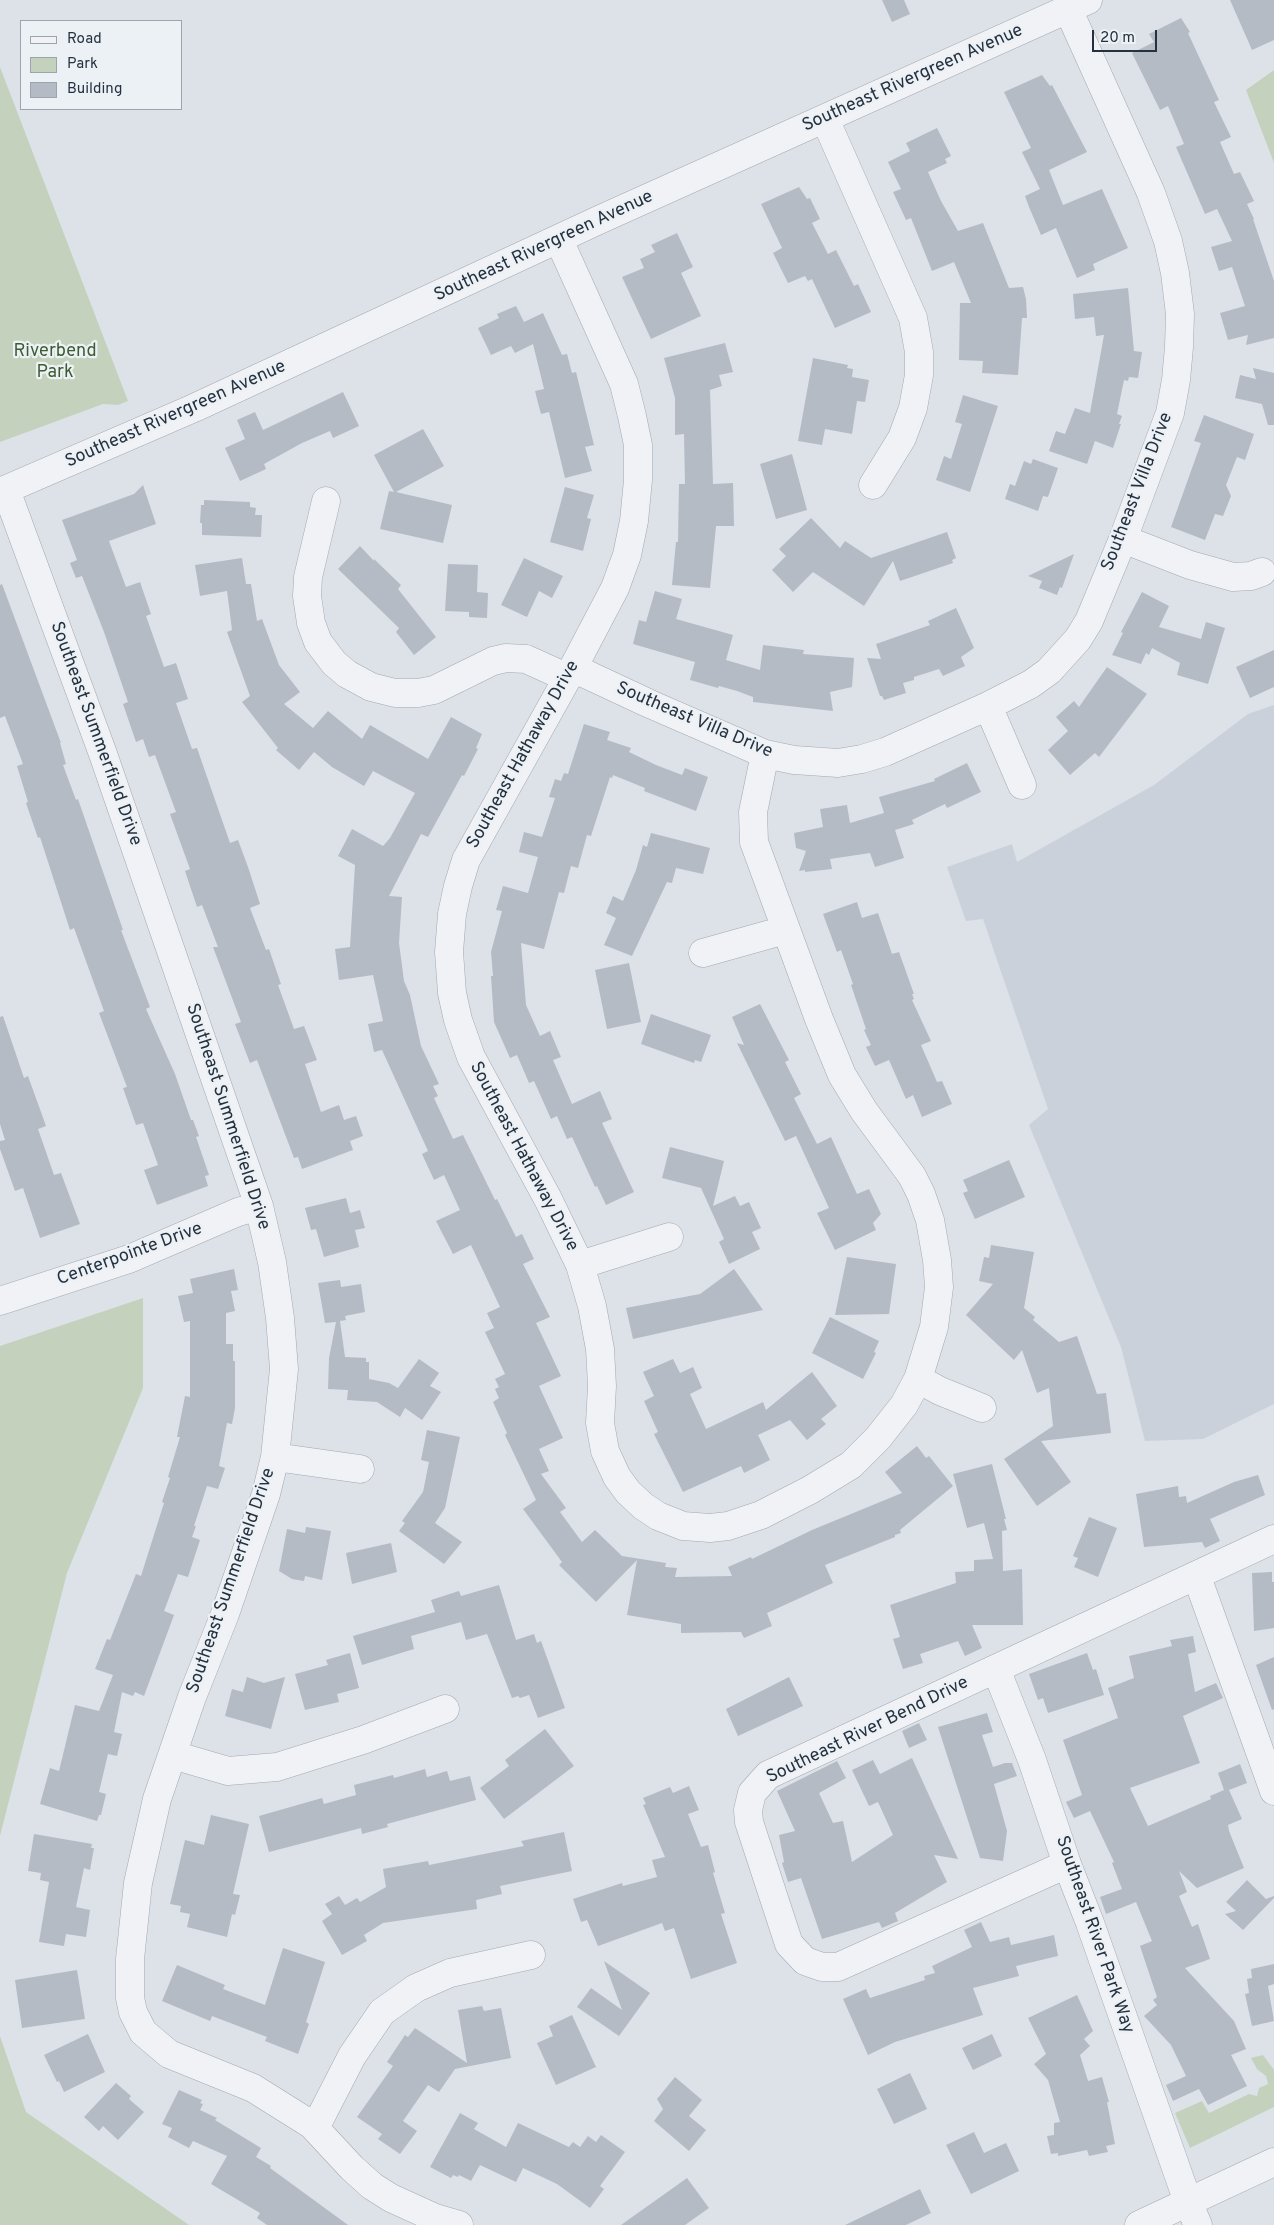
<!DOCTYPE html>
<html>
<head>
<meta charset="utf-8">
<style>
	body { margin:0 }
	#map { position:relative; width:1274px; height:2225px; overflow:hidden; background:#dde2e8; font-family:Overpass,sans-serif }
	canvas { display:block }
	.legend { position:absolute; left:20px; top:20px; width:162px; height:90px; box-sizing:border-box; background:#ecf1f5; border:1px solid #9da4ac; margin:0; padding:6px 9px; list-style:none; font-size:15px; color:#26313f }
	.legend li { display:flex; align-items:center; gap:10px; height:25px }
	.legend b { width:25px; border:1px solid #9da4ac }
	.scale { position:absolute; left:1092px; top:30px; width:65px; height:22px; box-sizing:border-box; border:2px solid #26313f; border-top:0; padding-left:6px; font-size:15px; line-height:18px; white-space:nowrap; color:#26313f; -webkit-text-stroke:4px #ecf1f5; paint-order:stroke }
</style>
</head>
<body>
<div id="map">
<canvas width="1274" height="2225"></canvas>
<ul class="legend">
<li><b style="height:6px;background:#f0f2f6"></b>Road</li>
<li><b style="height:14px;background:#c4d2bd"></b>Park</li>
<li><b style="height:14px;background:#b4bbc5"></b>Building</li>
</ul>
<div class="scale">20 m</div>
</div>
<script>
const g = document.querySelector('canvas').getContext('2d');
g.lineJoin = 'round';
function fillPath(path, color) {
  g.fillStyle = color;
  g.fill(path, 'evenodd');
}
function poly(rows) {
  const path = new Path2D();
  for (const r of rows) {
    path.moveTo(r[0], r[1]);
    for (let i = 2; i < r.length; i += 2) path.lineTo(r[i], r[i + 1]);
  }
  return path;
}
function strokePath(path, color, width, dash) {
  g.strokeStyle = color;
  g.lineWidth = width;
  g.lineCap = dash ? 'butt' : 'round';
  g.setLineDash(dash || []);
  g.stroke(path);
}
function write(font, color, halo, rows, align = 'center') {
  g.font = font + ' Overpass,sans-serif';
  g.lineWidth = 4.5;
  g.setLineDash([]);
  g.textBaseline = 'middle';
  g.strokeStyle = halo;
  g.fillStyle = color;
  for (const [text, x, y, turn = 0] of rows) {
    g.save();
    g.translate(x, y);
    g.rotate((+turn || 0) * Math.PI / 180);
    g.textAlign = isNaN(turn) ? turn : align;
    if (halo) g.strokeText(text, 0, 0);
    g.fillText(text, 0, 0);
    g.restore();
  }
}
fillPath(poly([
	[1274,705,1274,1404,1203,1439,1145,1441,1121,1347,1029,1125,1048,1109,983,919,966,921,947,867,1012,844,1017,862,1154,785,1248,714]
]), '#cbd1da');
fillPath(poly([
	[0,67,128,401,118,405,103,404,0,442],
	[1274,70,1274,163,1246,90],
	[143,1298,143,1388,67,1573,0,1836,0,1346],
	[0,2036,26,2112,189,2225,0,2225],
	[1263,2055,1274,2070,1274,2107,1190,2148,1175,2113,1202,2101,1209,2113,1249,2094,1257,2096,1259,2088,1268,2084,1266,2076,1257,2069,1251,2058]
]), '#c4d2bd');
fillPath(poly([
	[882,0,904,0,910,14,892,22],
	[1230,0,1274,0,1274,40,1252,50],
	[1181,18,1190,32,1188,33,1219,100,1214,102,1231,137,1220,142,1234,174,1240,172,1254,201,1247,204,1254,219,1253,219,1274,281,1274,338,1246,345,1248,335,1228,340,1220,313,1245,306,1232,267,1219,271,1211,247,1232,241,1217,209,1205,214,1176,147,1184,144,1168,106,1160,110,1132,53,1154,42,1149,34],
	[1042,75,1050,86,1052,85,1087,152,1049,170,1063,205,1102,189,1128,248,1093,264,1095,270,1077,278,1056,228,1041,235,1029,207,1025,196,1040,189,1022,152,1031,148,1004,92],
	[937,128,951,156,945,159,947,163,928,172,941,201,958,231,983,223,1009,288,1023,287,1026,299,1027,318,1022,318,1018,375,982,373,983,361,959,360,960,303,971,303,954,262,932,271,911,218,906,220,893,192,901,189,888,162,910,151,906,143],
	[799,187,807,199,810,198,820,219,812,223,828,254,836,250,854,286,858,284,871,312,835,328,812,279,808,281,805,276,788,283,773,253,782,248,761,204],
	[677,233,693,267,681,273,701,316,651,339,622,277,644,268,640,259,655,252,651,245],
	[1128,288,1134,351,1142,352,1138,378,1129,377,1128,381,1124,380,1117,414,1122,416,1119,424,1121,424,1113,448,1095,441,1087,464,1049,451,1056,431,1065,434,1075,408,1090,413,1104,335,1096,336,1094,317,1075,319,1073,294],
	[516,306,524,322,543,313,562,355,567,354,572,373,576,372,594,445,585,447,592,471,565,478,549,412,541,414,538,403,535,391,544,389,533,344,515,353,511,346,491,355,478,328,499,318,497,314],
	[725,343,733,372,719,375,722,386,710,390,713,484,733,483,734,526,716,526,710,588,672,585,676,542,678,542,679,484,685,484,684,434,675,435,675,398,664,358],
	[813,358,848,365,847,368,853,369,852,377,869,380,865,402,857,401,852,434,825,429,822,445,798,441],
	[1253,368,1274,373,1274,425,1268,425,1262,404,1235,398,1240,375,1256,379],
	[343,392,359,426,333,438,330,431,302,443,264,464,266,469,240,481,225,448,245,439,237,420,255,412,263,430],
	[963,395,998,406,970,492,936,480,944,456,951,459,962,424,955,422],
	[1204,415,1254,434,1245,460,1237,457,1226,485,1231,496,1223,516,1215,514,1205,540,1171,527,1201,443,1194,441],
	[423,429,444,466,396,492,452,505,443,543,380,529,389,491,394,492,374,455],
	[792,454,807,510,776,519,760,464],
	[1033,459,1058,468,1048,497,1043,496,1038,511,1005,499,1010,484,1015,486,1024,461,1031,464],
	[143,485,156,524,109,541,126,587,140,582,151,614,146,616,164,667,176,663,188,699,176,703,192,749,197,748,230,843,238,840,248,867,260,904,250,908,266,950,269,949,281,984,278,985,294,1029,304,1026,317,1060,305,1064,321,1112,339,1105,344,1120,356,1116,363,1136,350,1141,353,1150,302,1169,298,1157,294,1158,257,1060,250,1063,235,1024,241,1022,213,947,218,947,202,905,197,907,185,871,190,869,170,814,176,812,155,755,149,757,143,739,136,742,123,704,128,702,104,632,82,576,76,578,70,563,77,560,62,520,134,494],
	[565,487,594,495,587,518,591,519,583,551,550,542],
	[204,500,250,502,250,507,256,508,255,515,262,515,261,537,202,535,202,523,200,523,201,505,204,505],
	[811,518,840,548,845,541,871,558,947,532,956,558,952,560,953,563,900,581,893,561,864,606,813,572,793,592,772,570,786,556,779,549],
	[360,546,374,561,374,559,401,585,398,589,436,637,414,655,396,632,399,628,338,569],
	[1074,554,1062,588,1060,587,1057,595,1039,588,1042,581,1028,576],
	[242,558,246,584,251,584,257,621,262,619,279,665,300,692,284,704,313,728,328,711,362,739,370,725,428,759,451,717,482,734,476,748,478,749,464,776,462,775,428,837,421,834,389,896,402,897,399,943,404,981,410,995,421,1046,439,1084,433,1086,438,1096,434,1098,453,1139,463,1135,495,1200,497,1199,516,1237,522,1234,534,1259,523,1264,550,1317,536,1323,561,1376,539,1386,563,1438,539,1449,549,1471,541,1474,566,1508,560,1512,582,1542,595,1530,622,1556,666,1563,665,1567,677,1568,675,1577,732,1576,728,1567,751,1557,752,1559,812,1530,902,1493,885,1472,917,1446,926,1458,929,1456,953,1486,900,1530,901,1533,895,1535,895,1537,825,1565,833,1583,767,1613,772,1626,744,1638,741,1632,681,1633,681,1624,627,1615,637,1560,596,1602,559,1565,562,1562,523,1509,536,1500,505,1435,507,1433,493,1402,499,1398,495,1389,499,1387,495,1379,505,1374,485,1332,494,1328,487,1313,500,1307,471,1245,453,1254,436,1221,460,1210,444,1175,434,1180,422,1154,428,1151,382,1050,374,1052,368,1024,383,1021,373,975,339,980,335,949,350,947,355,865,338,856,352,829,383,846,390,838,415,793,373,771,364,786,332,767,314,752,299,770,276,750,278,748,242,702,250,696,227,632,232,630,227,591,200,596,195,565],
	[524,558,563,576,552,598,539,591,527,617,501,605],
	[448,564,478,565,477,592,488,593,487,618,469,617,469,612,445,611],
	[2,584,61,743,60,743,66,764,63,765,76,800,78,799,123,930,121,930,150,1007,146,1009,175,1074,191,1120,193,1120,199,1136,196,1137,209,1175,205,1176,208,1186,157,1205,144,1170,158,1165,143,1123,136,1125,123,1088,127,1087,99,1013,104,1011,74,928,70,930,40,837,38,838,26,803,28,802,17,766,23,764,5,716,0,718,0,585],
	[655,591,682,599,676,619,733,635,726,660,760,670,763,645,804,650,803,654,854,658,852,687,830,692,833,711,753,702,753,697,737,691,719,686,718,688,690,680,695,662,633,644,639,620,646,622],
	[1142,592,1169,606,1159,627,1201,639,1206,622,1225,628,1208,684,1177,675,1180,663,1152,648,1149,655,1146,653,1141,664,1112,655,1123,633,1121,632],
	[956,608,974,648,961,657,965,666,943,676,939,669,914,677,914,680,903,683,906,693,884,700,882,696,880,696,867,658,881,659,876,644,930,625,928,621],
	[1274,650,1274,687,1250,698,1236,667],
	[1107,667,1147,694,1099,757,1095,753,1070,775,1048,750,1068,731,1056,717,1074,701,1079,707],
	[584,724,610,732,607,740,631,748,629,752,656,765,682,775,685,768,708,777,696,811,644,791,645,788,613,775,612,778,610,777,591,836,587,835,578,868,571,866,564,893,559,892,544,949,521,943,526,1005,540,1036,550,1031,561,1057,553,1060,572,1104,600,1091,612,1119,602,1123,634,1192,606,1205,597,1186,595,1187,572,1137,567,1139,557,1116,551,1119,534,1081,529,1083,517,1055,510,1058,494,1022,491,976,493,976,491,952,502,911,496,910,503,886,528,893,538,857,519,852,524,832,542,837,555,798,549,797,555,779,561,781,564,773,568,774],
	[967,763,981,792,947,808,945,804,912,820,914,824,895,830,904,858,875,867,870,853,830,859,832,869,805,872,805,870,799,871,806,851,796,848,794,833,823,827,820,809,847,805,850,823,884,813,879,797,935,781,934,779],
	[651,833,710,848,703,874,676,868,672,883,667,882,632,956,604,945,616,918,606,913,613,896,623,901,636,870,643,845,647,847],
	[857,902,862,918,878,913,892,954,899,952,914,994,912,994,914,999,912,1000,931,1041,921,1045,937,1082,942,1081,952,1104,922,1117,913,1095,906,1099,889,1060,875,1066,866,1047,871,1045,864,1030,866,1029,851,985,853,984,841,950,837,952,823,914],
	[629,963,641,1022,607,1029,595,970],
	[760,1004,789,1060,785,1062,801,1094,794,1098,817,1144,831,1137,857,1194,869,1189,881,1214,873,1223,876,1230,835,1250,817,1213,829,1208,796,1136,785,1141,737,1043,744,1045,732,1017],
	[651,1014,711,1035,701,1062,695,1060,694,1063,641,1044],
	[3,1016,24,1078,28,1076,46,1126,38,1129,54,1175,61,1173,80,1224,40,1238,23,1188,15,1191,0,1149,0,1141,5,1140,0,1124,0,1017],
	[670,1147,724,1161,713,1206,735,1196,740,1206,749,1202,761,1228,752,1232,760,1249,729,1264,719,1242,724,1239,701,1188,662,1178],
	[1009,1160,1025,1197,975,1219,963,1193,968,1191,963,1180],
	[346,1198,350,1213,360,1210,365,1228,355,1230,359,1247,324,1257,316,1229,311,1230,305,1208],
	[991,1245,1034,1252,1024,1308,1035,1317,1033,1320,1059,1342,1077,1336,1097,1394,1106,1393,1111,1433,1041,1441,1071,1482,1037,1506,1004,1459,1053,1426,1049,1388,1037,1393,1022,1350,1014,1360,966,1315,993,1284,979,1281,984,1257,989,1258],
	[847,1257,896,1264,889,1314,835,1315],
	[234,1269,238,1290,231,1291,235,1311,226,1313,226,1344,233,1344,233,1361,235,1361,235,1408,232,1424,227,1423,219,1466,225,1468,218,1489,207,1486,194,1526,196,1526,192,1537,200,1540,188,1577,178,1574,164,1611,174,1615,144,1696,135,1692,133,1696,122,1692,114,1732,122,1734,117,1756,108,1754,99,1792,106,1794,101,1815,99,1815,97,1821,40,1804,50,1768,59,1771,75,1705,99,1711,113,1675,95,1669,107,1639,110,1640,136,1574,141,1576,164,1503,162,1502,170,1478,168,1477,180,1437,177,1437,185,1396,190,1397,190,1321,184,1322,178,1296,193,1293,190,1279],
	[734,1269,763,1310,633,1339,626,1308,700,1294],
	[340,1280,341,1287,361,1284,365,1312,345,1316,346,1320,340,1321,345,1357,366,1358,366,1362,369,1362,369,1379,389,1383,398,1388,419,1359,439,1373,430,1386,441,1392,422,1420,405,1408,400,1417,377,1402,347,1400,348,1390,328,1389,329,1358,336,1322,325,1323,318,1283],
	[830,1317,879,1341,874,1352,876,1353,863,1379,812,1353],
	[673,1359,680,1373,693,1367,702,1388,690,1394,706,1429,763,1402,766,1410,812,1372,837,1406,821,1419,826,1424,807,1440,790,1420,758,1435,770,1460,744,1473,741,1466,683,1492,654,1434,658,1432,644,1401,654,1396,643,1372],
	[427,1430,460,1437,445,1508,435,1523,462,1542,444,1564,399,1531,405,1523,402,1521,423,1492,429,1462,421,1460],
	[992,1464,1006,1519,1004,1519,1007,1530,1002,1531,1003,1571,1022,1569,1023,1625,972,1625,982,1648,965,1656,958,1641,920,1654,923,1663,903,1669,893,1639,900,1637,890,1605,956,1583,955,1572,974,1571,974,1560,993,1559,984,1523,967,1528,953,1474],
	[1258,1475,1265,1495,1210,1519,1220,1541,1205,1548,1202,1542,1144,1547,1136,1494,1178,1486,1179,1497,1186,1496,1187,1503,1234,1482],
	[1089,1517,1117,1528,1098,1577,1074,1567,1078,1558,1073,1556],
	[306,1527,331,1531,322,1580,305,1576,304,1581,292,1579,279,1571,287,1529,305,1533],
	[391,1543,397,1572,352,1584,346,1553],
	[1272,1572,1272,1582,1274,1582,1274,1628,1254,1631,1252,1573],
	[499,1585,516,1640,534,1634,537,1643,541,1641,565,1708,538,1718,529,1695,520,1698,518,1696,512,1698,487,1634,466,1640,461,1622,411,1636,414,1649,362,1665,353,1636,435,1612,431,1600,459,1591,461,1596],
	[1193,1636,1196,1652,1188,1654,1195,1692,1216,1683,1223,1698,1183,1716,1200,1763,1130,1788,1148,1826,1211,1799,1210,1796,1224,1790,1218,1773,1240,1764,1247,1783,1229,1790,1242,1819,1228,1825,1229,1831,1244,1868,1197,1888,1179,1871,1187,1892,1179,1896,1192,1927,1198,1924,1210,1959,1185,1968,1234,2021,1246,2049,1231,2055,1247,2086,1208,2105,1199,2089,1173,2101,1166,2085,1186,2076,1171,2045,1144,2016,1157,2005,1153,2000,1157,1997,1140,1946,1152,1941,1136,1902,1106,1914,1100,1897,1122,1889,1112,1863,1114,1862,1090,1811,1074,1818,1066,1802,1082,1795,1063,1740,1118,1718,1108,1688,1134,1678,1129,1656,1172,1646,1170,1640],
	[350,1653,359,1688,337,1694,339,1702,305,1710,295,1674,328,1665,326,1660],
	[1087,1653,1093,1670,1096,1669,1104,1695,1048,1713,1043,1698,1038,1700,1029,1674],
	[1274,1657,1274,1709,1272,1710,1256,1665],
	[247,1677,264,1683,285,1677,271,1729,225,1716,232,1689,243,1692],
	[789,1677,803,1706,738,1736,726,1709],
	[987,1713,993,1732,982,1735,993,1767,1005,1763,1012,1763,1017,1776,994,1784,1007,1831,1003,1861,980,1858,938,1727],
	[919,1723,927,1740,909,1748,902,1731],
	[545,1729,574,1766,504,1819,480,1788,509,1766,505,1760],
	[912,1758,958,1859,934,1855,947,1882,895,1913,898,1921,882,1928,879,1922,822,1939,801,1878,788,1882,782,1863,784,1862,779,1835,795,1831,777,1791,837,1761,846,1778,819,1793,833,1823,843,1821,852,1862,893,1835,878,1802,869,1806,852,1770,873,1760,880,1774],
	[425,1769,427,1777,447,1771,450,1781,470,1776,476,1800,387,1824,388,1827,362,1834,361,1828,269,1852,259,1816,322,1798,324,1804,356,1795,354,1785,393,1775,394,1778],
	[689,1786,699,1810,688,1814,701,1847,708,1845,715,1872,713,1873,725,1913,721,1914,737,1963,691,1979,674,1928,665,1931,662,1923,598,1946,587,1920,581,1922,573,1899,622,1883,623,1886,657,1877,652,1860,665,1857,643,1805,646,1804,643,1798,670,1787,673,1793],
	[211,1815,249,1824,233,1894,240,1895,235,1915,232,1914,227,1937,187,1927,190,1914,180,1912,181,1906,170,1904,185,1840,204,1845],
	[564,1832,572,1871,500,1886,502,1894,476,1900,477,1909,383,1923,364,1935,367,1941,342,1955,322,1921,332,1914,325,1904,339,1896,345,1905,357,1898,360,1902,386,1887,383,1869,428,1861,429,1865,524,1846,521,1841],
	[34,1834,92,1844,91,1848,94,1848,90,1870,84,1868,76,1907,90,1910,86,1937,66,1934,64,1946,39,1942,49,1882,40,1880,41,1873,28,1871],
	[1247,1880,1266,1899,1274,1896,1274,1898,1243,1930,1225,1914,1236,1911,1226,1902],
	[981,1922,990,1942,1009,1937,1011,1945,1054,1935,1058,1956,1016,1966,1019,1976,973,1988,983,2015,895,2042,868,2055,843,1999,866,1989,870,1998,925,1980,924,1976,935,1973,932,1966,972,1947,964,1930],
	[283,1948,325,1962,306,2022,309,2024,298,2054,265,2041,267,2037,212,2016,210,2021,162,2001,177,1965,225,1985,223,1989,265,2005],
	[604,1961,650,1993,619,2036,577,2007,591,1988,622,2010],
	[1274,1964,1274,1984,1268,1986,1274,2021,1252,2026,1245,1994,1249,1993,1247,1979,1252,1978,1251,1969],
	[77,1970,85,2019,22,2028,15,1980],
	[1077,1995,1093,2031,1084,2039,1090,2046,1080,2055,1088,2081,1102,2077,1109,2102,1107,2102,1115,2144,1106,2146,1108,2152,1089,2156,1087,2150,1058,2156,1058,2153,1051,2154,1047,2136,1054,2135,1054,2123,1060,2122,1048,2080,1034,2064,1046,2054,1028,2018],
	[482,2006,484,2011,501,2008,511,2058,455,2069,439,2092,428,2085,403,2121,417,2131,400,2154,378,2139,382,2134,357,2117,393,2066,387,2062,405,2035,408,2037,415,2028,467,2063,458,2010],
	[572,2015,596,2067,556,2085,537,2043,553,2036,549,2026],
	[88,2034,105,2072,64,2092,59,2081,57,2082,44,2055],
	[992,2034,1002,2056,973,2070,962,2048],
	[910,2073,927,2109,894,2124,877,2089],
	[675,2077,702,2100,689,2116,706,2130,689,2151,654,2121,663,2109,657,2099],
	[116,2083,131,2096,129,2099,144,2112,118,2140,103,2126,99,2131,84,2117],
	[179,2090,202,2100,200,2103,203,2104,200,2110,217,2118,215,2120,261,2148,256,2157,271,2166,270,2168,348,2225,267,2225,257,2218,260,2213,211,2184,227,2156,193,2141,189,2148,168,2137,172,2128,162,2124],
	[460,2113,478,2123,474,2129,506,2147,518,2123,569,2147,573,2142,580,2147,588,2136,596,2142,601,2135,625,2152,600,2186,604,2189,590,2208,557,2184,523,2168,516,2182,480,2165,471,2181,459,2175,458,2177,453,2175,451,2178,430,2167],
	[974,2132,984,2153,1006,2143,1019,2171,971,2194,946,2145],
	[687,2178,709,2208,685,2225,621,2225],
	[920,2189,931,2213,906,2225,845,2225]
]), '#b4bbc5');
const minor = poly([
	[825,119,913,318,919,352,919,375,913,408,902,438,873,485],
	[559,240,624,384,632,416,638,445,638,480,634,521,627,555,615,588,573,668,466,860,458,886,452,914,449,952,452,993,458,1020,471,1057,548,1199,580,1265,592,1306,600,1349,602,1386,600,1423,605,1451,617,1477,628,1492,643,1506,658,1516,683,1526,710,1528,728,1526,761,1515,810,1490,851,1465,878,1438,904,1405,918,1379,934,1327,939,1287,937,1260,930,1220,921,1194,912,1176,864,1111,842,1075,819,1019,754,842,753,812,765,754],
	[6,490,103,754,259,1206,272,1262,280,1318,284,1369,275,1457,266,1494,225,1614,192,1697,157,1799,138,1883,130,1959,130,1998,133,2012,143,2032,169,2054,253,2088,312,2125,352,2168,372,2186,391,2198,435,2218,459,2225],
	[0,492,194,408,601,219,1088,0],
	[326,501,308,577,307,596,311,623,318,642,334,663,347,674,371,687,395,693,418,693,434,690,493,661,506,658,526,659,568,678],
	[1123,539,1190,565,1233,577,1251,576,1262,572],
	[573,668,650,704,765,754,794,760,838,763,862,759,885,752,988,706,1031,684,1049,671,1078,639,1089,621,1123,539,1170,413,1176,380,1179,347,1180,314,1175,273,1168,241,1151,193,1068,9],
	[988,706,1022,785],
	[703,953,785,930],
	[580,1265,669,1237],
	[0,1301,129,1259,238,1212,259,1206],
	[918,1379,940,1391,982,1408],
	[275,1457,360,1469],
	[1197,1577,1274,1791],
	[996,1669,1032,1760,1067,1864,1090,1923,1188,2202,1198,2225],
	[173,1755,228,1771,277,1767,363,1740,445,1709],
	[1067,1864,838,1967,822,1967,805,1961,789,1944,749,1822,748,1810,752,1793,768,1775,1274,1539],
	[315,2128,352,2056,382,2012,416,1988,450,1973,531,1955],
	[1139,2225,1274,2162]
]);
strokePath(minor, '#a2a9b2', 29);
strokePath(minor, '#f0f2f6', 28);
write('18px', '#26313f', '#ecf1f5', [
	["Southeast Rivergreen Avenue",913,79,-24],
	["Southeast Rivergreen Avenue",544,247,-25],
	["Southeast Rivergreen Avenue",176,415,-24],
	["Southeast Villa Drive",1138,492,-69],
	["Southeast Villa Drive",694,721,23],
	["Southeast Summerfield Drive",95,734,70],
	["Southeast Hathaway Drive",524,755,-61],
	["Southeast Summerfield Drive",227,1117,72],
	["Southeast Hathaway Drive",523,1157,62],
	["Centerpointe Drive",130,1255,-20],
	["Southeast Summerfield Drive",232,1581,-71],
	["Southeast River Bend Drive",868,1731,-26],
	["Southeast River Park Way",1094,1935,71]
]);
write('18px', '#3d5c32', '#ecf1f5', [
	["Riverbend",55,352],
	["Park",55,373]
]);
</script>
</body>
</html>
